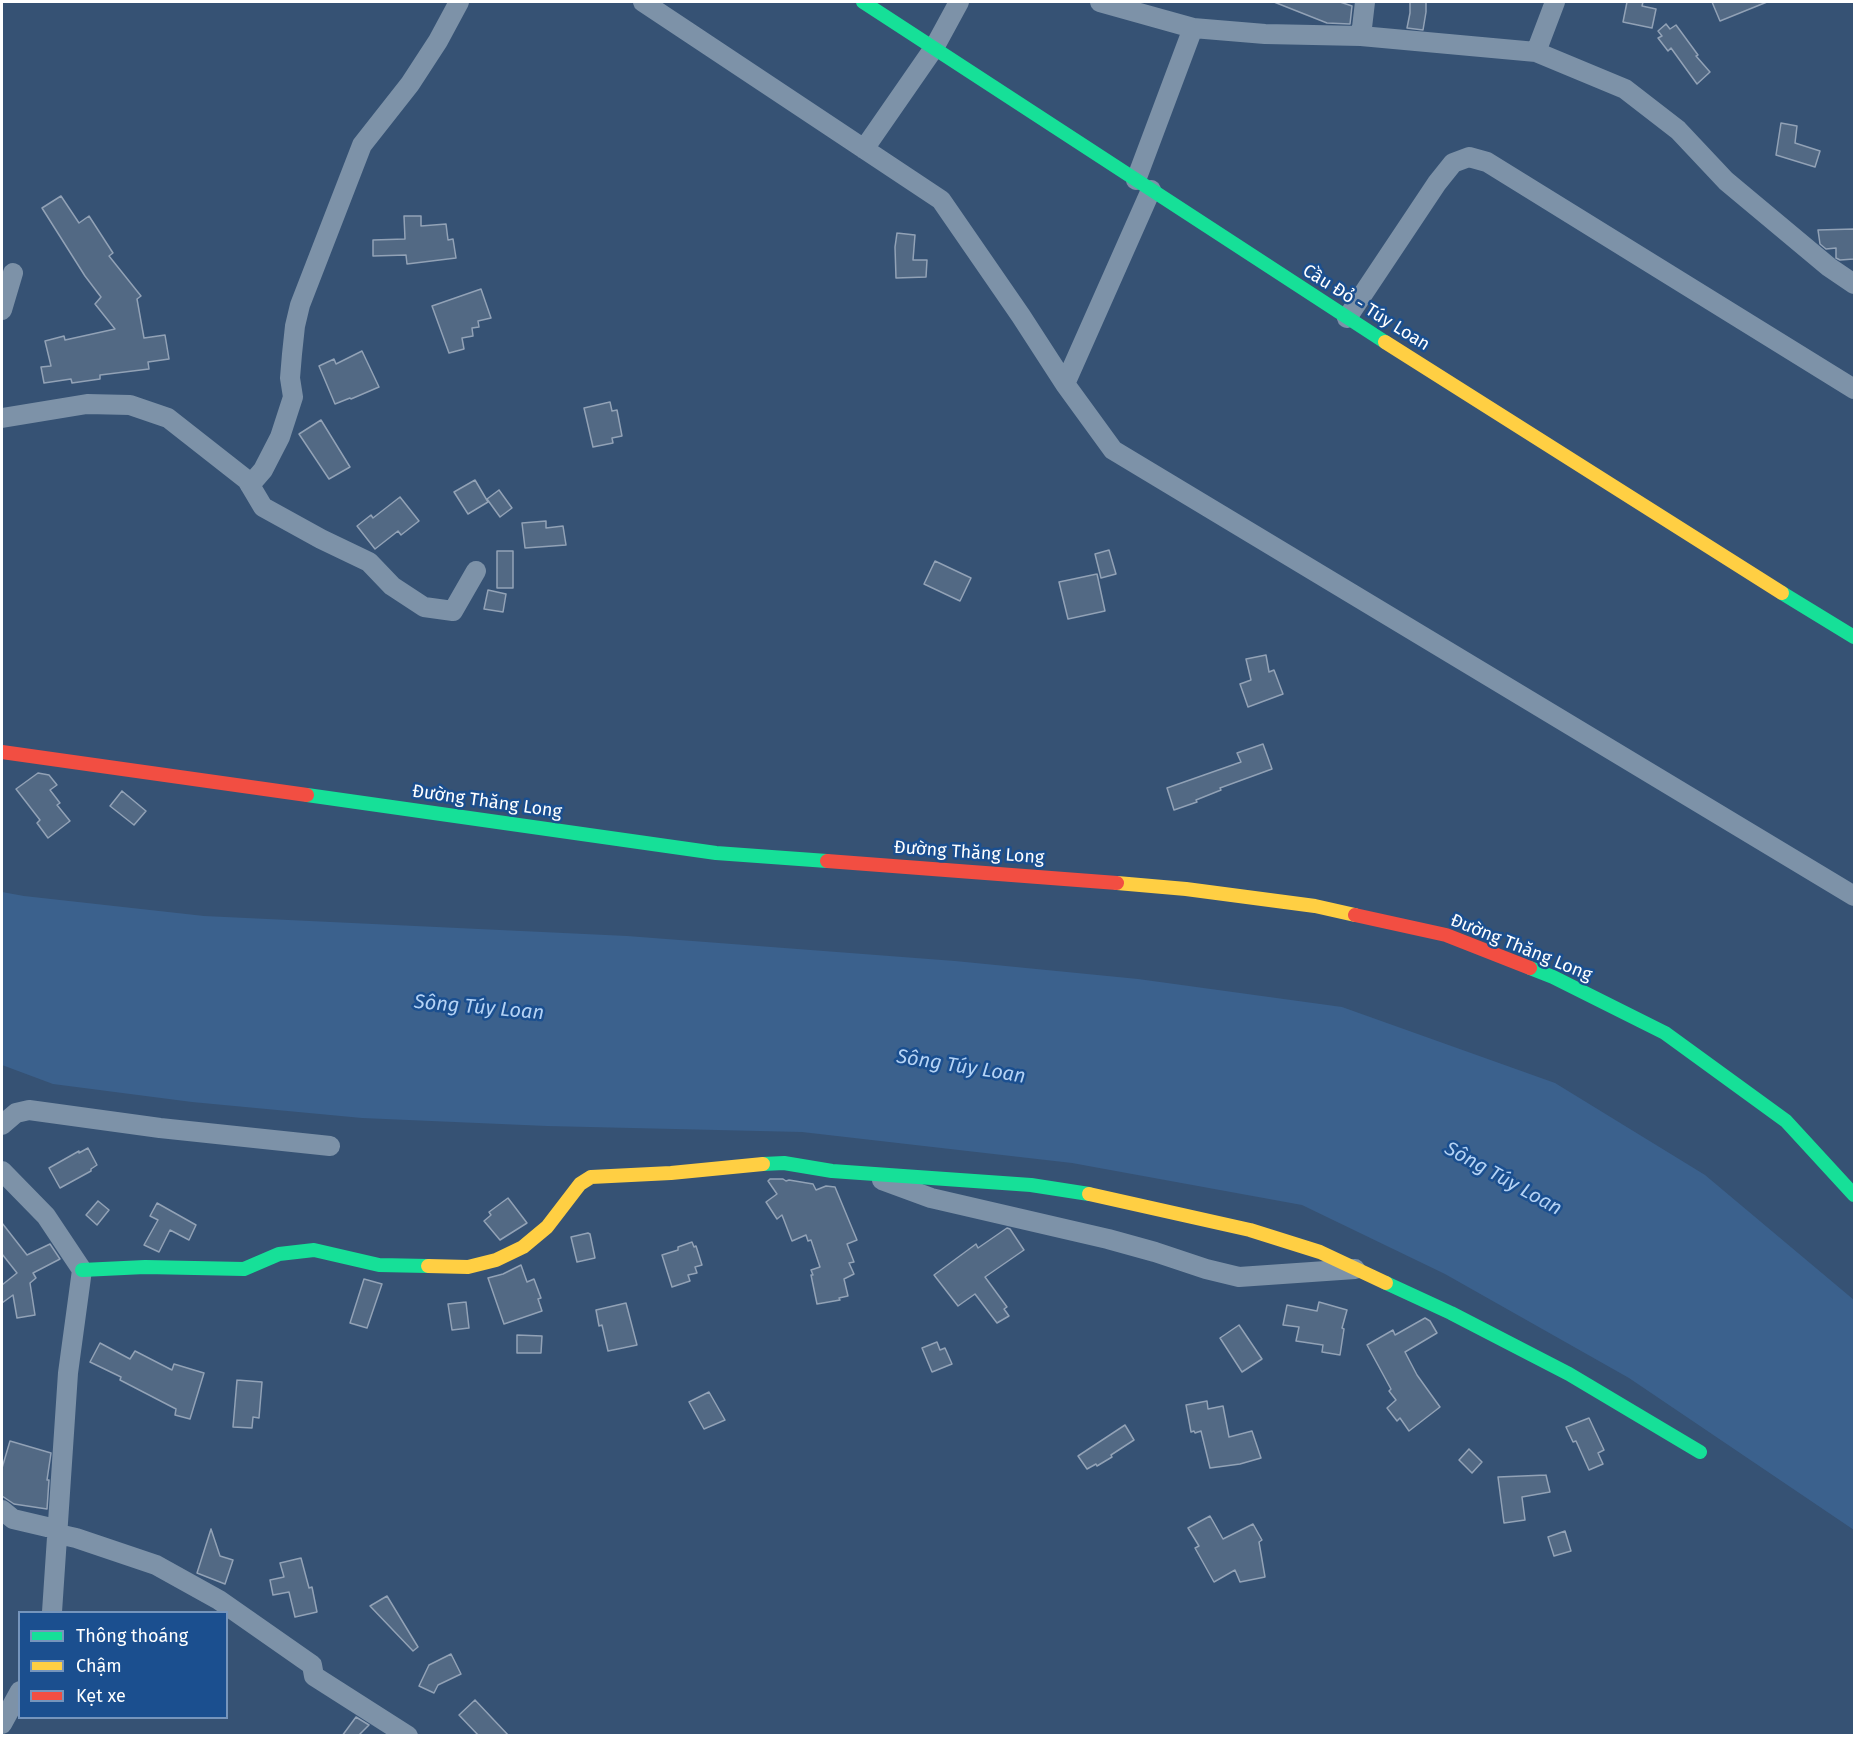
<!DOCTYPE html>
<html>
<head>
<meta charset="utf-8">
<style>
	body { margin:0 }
	#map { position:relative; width:1856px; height:1737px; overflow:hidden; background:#365274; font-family:"Fira Sans",sans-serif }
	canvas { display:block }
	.frame { position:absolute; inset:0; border:3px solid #fff; pointer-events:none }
	.legend { position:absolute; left:18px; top:1611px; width:210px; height:108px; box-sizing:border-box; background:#1b4f8f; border:2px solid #7695bc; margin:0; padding:8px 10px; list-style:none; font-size:18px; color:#fff }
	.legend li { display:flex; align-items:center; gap:12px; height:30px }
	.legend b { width:30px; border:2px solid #7695bc }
</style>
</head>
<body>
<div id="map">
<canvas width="1856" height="1737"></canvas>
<div class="frame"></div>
<ul class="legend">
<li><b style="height:8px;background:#16e098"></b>Thông thoáng</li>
<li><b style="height:8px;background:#ffcf43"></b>Chậm</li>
<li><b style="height:8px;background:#f24e42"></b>Kẹt xe</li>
</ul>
</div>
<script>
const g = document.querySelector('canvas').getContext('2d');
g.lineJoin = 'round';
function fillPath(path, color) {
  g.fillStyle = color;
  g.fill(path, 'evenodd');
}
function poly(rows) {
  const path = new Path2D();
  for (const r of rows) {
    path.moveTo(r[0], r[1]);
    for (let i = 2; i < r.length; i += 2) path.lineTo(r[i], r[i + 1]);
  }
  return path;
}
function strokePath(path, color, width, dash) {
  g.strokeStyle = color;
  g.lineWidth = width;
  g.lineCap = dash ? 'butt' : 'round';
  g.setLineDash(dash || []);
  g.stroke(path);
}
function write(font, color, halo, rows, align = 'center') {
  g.font = font + ' "Fira Sans",sans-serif';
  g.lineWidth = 5;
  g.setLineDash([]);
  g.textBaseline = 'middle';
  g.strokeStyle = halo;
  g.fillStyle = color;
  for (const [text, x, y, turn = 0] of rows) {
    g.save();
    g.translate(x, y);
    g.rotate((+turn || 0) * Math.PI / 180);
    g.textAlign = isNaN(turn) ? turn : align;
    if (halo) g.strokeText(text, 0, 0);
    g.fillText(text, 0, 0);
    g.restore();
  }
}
fillPath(poly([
	[2,892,24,896,204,916,627,936,955,961,1138,979,1342,1007,1555,1083,1705,1175,1854,1300,1854,1530,1629,1378,1445,1274,1302,1205,1072,1163,802,1132,547,1126,362,1118,192,1102,53,1084,2,1065]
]), '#3b618d');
const building = poly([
	[1274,2,1340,2,1352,6,1350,24,1327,23,1274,2],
	[1410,2,1426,2,1426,12,1423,30,1407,28,1410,13,1410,2],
	[1627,2,1643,2,1642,6,1656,9,1652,28,1623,22,1627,2],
	[1712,2,1767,2,1720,21,1712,2],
	[1666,24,1670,29,1676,25,1698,55,1696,56,1710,72,1697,84,1671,48,1668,51,1658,38,1662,36,1658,31,1666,24],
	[1781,123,1797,126,1795,143,1820,151,1815,167,1776,155,1781,123],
	[61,196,79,223,89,216,113,253,109,256,141,296,137,299,144,338,165,335,169,359,148,362,149,369,100,375,100,379,72,383,71,379,44,383,41,367,51,366,45,341,64,336,65,340,115,329,95,304,101,297,85,276,42,208,61,196],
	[404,216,421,216,421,226,446,224,448,240,453,239,456,258,407,264,406,255,373,256,373,240,405,239,404,216],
	[1854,229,1854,259,1840,260,1836,258,1836,248,1826,249,1820,244,1818,230,1854,229],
	[897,233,915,235,913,260,927,260,926,277,896,278,895,247,897,233],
	[481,289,491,318,478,321,479,327,472,328,473,336,462,338,464,349,449,353,432,306,481,289],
	[362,351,379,387,351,399,350,398,335,404,319,366,334,359,336,364,362,351],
	[610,402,612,411,617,410,622,436,612,438,613,443,593,447,584,408,610,402],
	[321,420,350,467,329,479,299,434,321,420],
	[475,480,488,502,468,514,454,492,475,480],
	[499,490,512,508,500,517,487,499,499,490],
	[400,497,419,521,401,535,398,531,375,549,357,526,371,515,373,518,400,497],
	[546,521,546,528,563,526,566,545,525,548,522,523,546,521],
	[1109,550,1116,574,1101,578,1095,554,1109,550],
	[497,551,513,551,513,588,497,588,497,551],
	[935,561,971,578,960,601,924,584,935,561],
	[1097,574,1105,611,1068,619,1059,582,1097,574],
	[488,590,506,594,503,612,484,609,488,590],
	[1266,655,1269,672,1274,670,1283,694,1248,707,1240,684,1251,680,1246,659,1266,655],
	[1263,744,1272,769,1220,788,1221,790,1196,800,1197,802,1174,810,1167,788,1241,762,1237,753,1263,744],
	[38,773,49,775,57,785,50,790,60,803,57,805,70,821,48,838,37,823,40,820,16,789,38,773],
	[122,791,146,811,134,825,110,806,122,791],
	[88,1148,97,1165,91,1169,91,1171,60,1188,49,1168,79,1151,79,1153,88,1148],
	[770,1179,783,1179,786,1181,789,1180,813,1184,816,1190,826,1186,835,1187,857,1240,847,1244,854,1262,849,1263,854,1274,844,1279,848,1296,839,1298,840,1300,817,1304,811,1275,813,1275,811,1270,820,1267,811,1240,808,1241,806,1235,792,1241,782,1215,777,1219,766,1202,777,1194,768,1181,770,1179],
	[508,1198,527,1223,500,1240,484,1221,491,1215,489,1212,508,1198],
	[98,1201,109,1210,97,1225,86,1215,98,1201],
	[157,1203,196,1225,189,1240,170,1230,159,1252,144,1245,158,1220,150,1216,157,1203],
	[2,1223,27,1255,50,1244,60,1259,33,1273,36,1278,30,1283,35,1315,17,1318,13,1295,2,1303,2,1285,17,1273,2,1254,2,1223],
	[1007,1228,1010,1229,1024,1250,985,1277,1007,1307,1004,1309,1009,1316,997,1323,975,1294,958,1306,934,1275,976,1244,978,1248,1007,1228],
	[588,1233,590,1234,595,1258,577,1262,571,1237,588,1233],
	[692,1242,694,1247,696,1246,702,1265,695,1267,697,1273,688,1275,690,1281,672,1287,662,1255,678,1250,678,1247,692,1242],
	[521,1265,527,1282,534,1279,541,1298,538,1299,542,1311,504,1324,488,1278,503,1274,521,1265],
	[364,1279,382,1284,367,1328,350,1323,364,1279],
	[466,1302,469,1328,452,1330,448,1304,466,1302],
	[1319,1302,1347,1310,1342,1328,1344,1329,1340,1355,1322,1352,1323,1345,1296,1341,1299,1327,1283,1325,1287,1305,1317,1311,1319,1302],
	[626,1303,637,1345,608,1351,602,1325,599,1326,596,1310,626,1303],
	[1425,1318,1430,1321,1437,1333,1405,1352,1417,1375,1440,1407,1409,1431,1400,1418,1397,1421,1387,1408,1396,1400,1389,1391,1391,1389,1367,1345,1393,1330,1395,1335,1425,1318],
	[1239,1325,1262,1359,1242,1372,1220,1338,1239,1325],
	[517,1335,542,1336,541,1353,517,1353,517,1335],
	[937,1342,940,1350,945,1348,952,1364,932,1372,922,1348,937,1342],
	[100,1343,130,1359,135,1351,172,1370,174,1364,204,1373,190,1419,175,1415,176,1409,120,1380,121,1377,90,1362,100,1343],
	[237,1380,262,1382,259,1418,253,1417,252,1428,233,1427,237,1380],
	[709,1392,725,1420,704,1429,689,1402,709,1392],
	[1207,1401,1208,1409,1223,1406,1229,1437,1252,1431,1261,1458,1240,1464,1210,1468,1201,1431,1195,1433,1194,1431,1191,1432,1186,1405,1207,1401],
	[1589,1418,1604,1450,1598,1453,1603,1464,1589,1470,1576,1441,1573,1442,1566,1427,1589,1418],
	[1125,1425,1134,1440,1111,1455,1112,1457,1097,1466,1096,1464,1087,1469,1078,1456,1125,1425],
	[10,1441,51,1453,47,1480,49,1480,47,1509,14,1504,2,1496,2,1468,10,1441],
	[1469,1449,1482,1462,1472,1473,1459,1460,1469,1449],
	[1546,1475,1550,1492,1522,1497,1525,1520,1504,1523,1498,1477,1546,1475],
	[1210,1516,1223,1539,1253,1524,1262,1540,1259,1542,1265,1577,1240,1582,1235,1570,1214,1582,1195,1548,1199,1546,1188,1528,1210,1516],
	[211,1529,220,1556,233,1560,225,1584,197,1573,211,1529],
	[1565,1531,1571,1551,1554,1556,1548,1537,1565,1531],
	[301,1558,309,1588,312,1587,317,1612,295,1617,289,1592,273,1595,270,1580,284,1577,280,1563,301,1558],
	[387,1596,418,1647,413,1651,370,1606,387,1596],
	[451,1654,461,1674,438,1685,434,1693,419,1686,429,1665,451,1654],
	[475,1700,509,1736,479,1736,459,1715,475,1700],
	[356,1717,369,1725,358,1736,342,1736,356,1717]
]);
fillPath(building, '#526984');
strokePath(building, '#92a2b6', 1.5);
strokePath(poly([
	[643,2,941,200,1021,316,1065,384],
	[1100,2,1193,28,1265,34,1361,36,1536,52,1625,89,1678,130,1726,181,1829,267,1854,284],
	[1361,36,1365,2],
	[1536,52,1555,2],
	[864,149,934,48,959,2],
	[1136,180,1193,28],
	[1151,190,1065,384,1113,450,1854,896],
	[2,310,13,273],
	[1347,318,1437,183,1453,163,1469,157,1487,162,1854,389],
	[2,418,87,404,130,405,168,418,247,480,263,507,321,539,369,562,392,586,424,607,453,611,476,571],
	[250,485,263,470,280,437,293,397,290,378,292,354,295,326,300,305,362,145,410,84,438,41,459,2],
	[2,1125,16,1113,29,1110,160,1128,330,1146],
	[2,1171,46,1216,82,1270,68,1373,52,1612],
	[882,1180,931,1198,1108,1239,1155,1252,1206,1269,1239,1277,1355,1269],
	[2,1510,13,1519,47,1527,58,1528],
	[58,1534,76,1538,156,1565,219,1600,312,1665,314,1676,408,1736],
	[2,1724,20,1691]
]), '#7d92a8', 20);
strokePath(poly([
	[863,2,1385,342],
	[1782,593,1854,637],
	[307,795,716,853,827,861],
	[1530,968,1553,977,1665,1033,1786,1121,1854,1195],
	[763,1164,784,1163,832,1171,1031,1185,1089,1194],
	[82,1270,145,1267,244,1269,279,1254,314,1250,379,1265,428,1266],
	[1386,1283,1451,1313,1569,1374,1700,1452]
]), '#16e098', 14);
strokePath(poly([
	[1385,342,1782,593],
	[1117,883,1186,889,1315,906,1355,915],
	[1089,1194,1250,1230,1320,1252,1386,1283],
	[428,1266,468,1267,496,1260,523,1247,547,1227,580,1184,591,1177,671,1173,763,1164]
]), '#ffcf43', 14);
strokePath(poly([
	[2,752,307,795],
	[827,861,1117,883],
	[1355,915,1446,935,1530,968]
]), '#f24e42', 14);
write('18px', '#fff', '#1b4f8f', [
	["Cầu Đỏ - Túy Loan",1366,308,32],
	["Đường Thăng Long",487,802,8],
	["Đường Thăng Long",969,853,4],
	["Đường Thăng Long",1521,948,22]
]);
write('italic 20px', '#b5d3f5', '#1b4f8f', [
	["Sông Túy Loan",479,1008,5],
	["Sông Túy Loan",961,1067,9],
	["Sông Túy Loan",1503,1179,29]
]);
</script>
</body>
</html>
